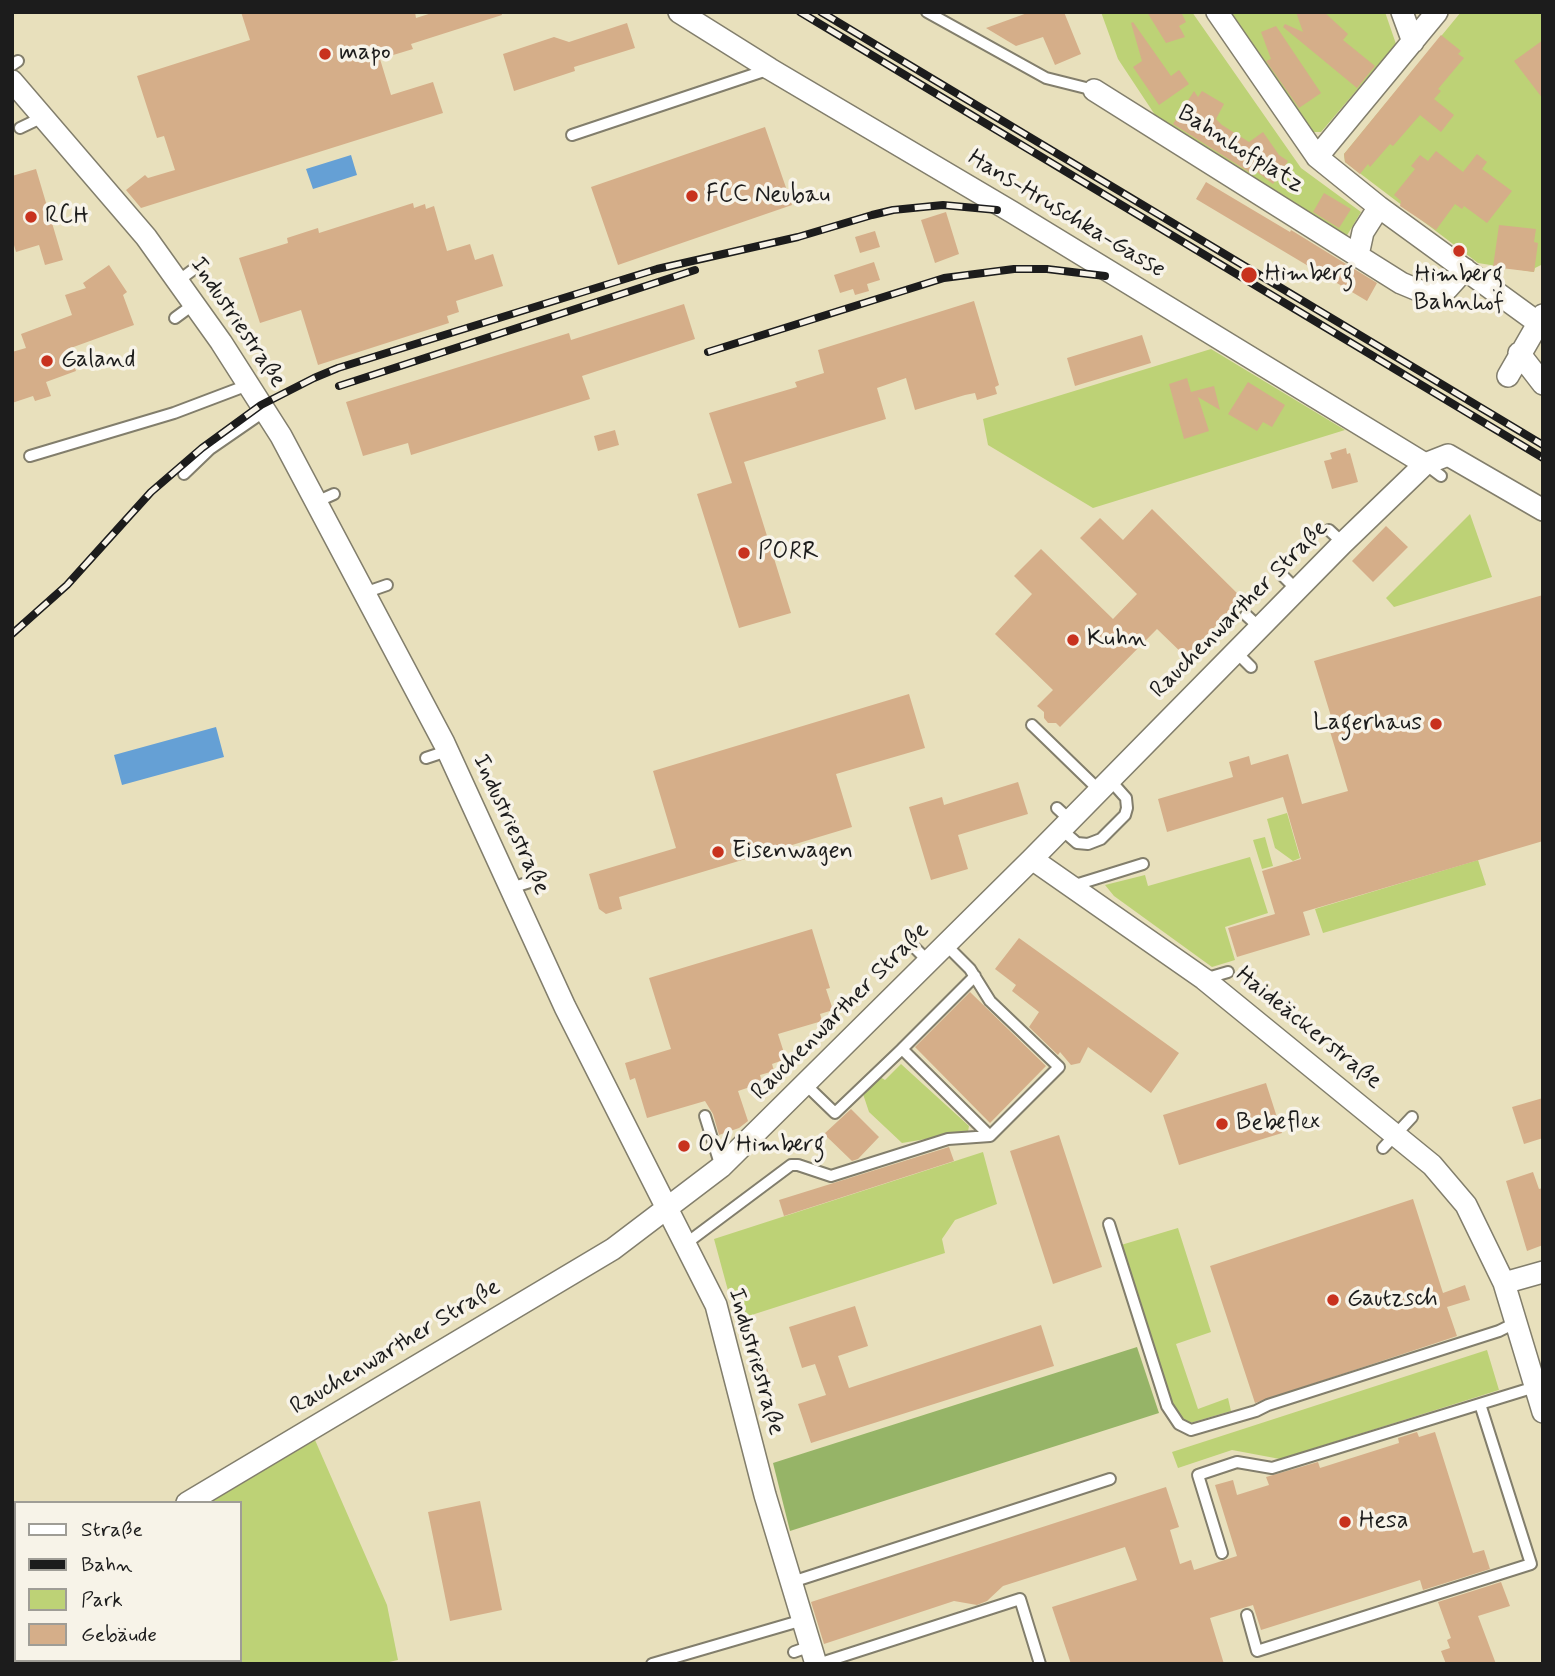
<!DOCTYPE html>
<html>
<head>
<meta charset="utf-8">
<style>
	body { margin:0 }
	#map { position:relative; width:1555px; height:1676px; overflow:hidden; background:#e8e0bc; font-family:Mynerve,sans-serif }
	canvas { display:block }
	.frame { position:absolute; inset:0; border:14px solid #1c1c1c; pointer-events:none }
	.legend { position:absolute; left:14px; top:1501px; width:228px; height:161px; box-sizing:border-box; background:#f7f3e8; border:2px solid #9f9d96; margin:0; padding:9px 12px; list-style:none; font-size:21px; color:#1c1c1c }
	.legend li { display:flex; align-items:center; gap:14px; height:35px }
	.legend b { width:35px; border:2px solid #9f9d96 }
</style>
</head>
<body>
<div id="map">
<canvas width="1555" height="1676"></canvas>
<div class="frame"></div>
<ul class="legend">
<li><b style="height:9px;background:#fff"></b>Straße</li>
<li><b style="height:9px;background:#1c1c1c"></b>Bahn</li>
<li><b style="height:19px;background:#bdd276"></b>Park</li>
<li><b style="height:19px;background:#d5ae89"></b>Gebäude</li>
</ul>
</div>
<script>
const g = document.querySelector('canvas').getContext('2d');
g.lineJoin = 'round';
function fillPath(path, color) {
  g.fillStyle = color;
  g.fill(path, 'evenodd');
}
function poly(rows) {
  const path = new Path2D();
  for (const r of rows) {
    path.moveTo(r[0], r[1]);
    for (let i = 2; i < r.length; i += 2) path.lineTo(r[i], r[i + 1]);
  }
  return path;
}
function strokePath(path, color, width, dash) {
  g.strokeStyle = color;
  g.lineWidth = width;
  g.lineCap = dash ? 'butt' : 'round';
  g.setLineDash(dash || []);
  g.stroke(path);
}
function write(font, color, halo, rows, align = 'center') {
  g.font = font + ' Mynerve,sans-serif';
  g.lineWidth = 7;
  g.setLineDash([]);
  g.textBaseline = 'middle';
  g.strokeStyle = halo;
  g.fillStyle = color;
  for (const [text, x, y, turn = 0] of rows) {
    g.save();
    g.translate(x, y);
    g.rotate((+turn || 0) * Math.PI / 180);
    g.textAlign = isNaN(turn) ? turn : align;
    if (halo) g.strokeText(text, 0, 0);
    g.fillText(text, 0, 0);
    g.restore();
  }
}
fillPath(poly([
	[1101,12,1192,12,1301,168,1361,212,1346,237,1161,124,1118,59],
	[1229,12,1385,12,1396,44,1321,132,1312,132],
	[1461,12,1543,12,1543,264,1535,268,1534,272,1478,263,1345,162,1344,154],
	[1211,349,1345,430,1093,508,988,445,983,419],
	[1470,514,1492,577,1394,607,1386,598],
	[1287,813,1300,858,1293,861,1275,848,1267,819],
	[1265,837,1273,866,1262,869,1253,840],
	[1250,857,1268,913,1225,927,1235,960,1212,967,1114,896,1105,885,1145,875,1148,886],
	[1478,860,1486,885,1323,933,1315,909],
	[901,1064,969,1126,968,1132,902,1143,869,1112,863,1094,880,1077,885,1080],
	[983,1152,997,1204,955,1220,942,1239,945,1253,736,1320,714,1239],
	[1178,1228,1211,1332,1176,1344,1198,1409,1228,1398,1231,1411,1190,1423,1183,1419,1172,1405,1121,1245],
	[1487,1350,1499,1390,1280,1459,1232,1450,1178,1468,1172,1452],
	[315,1440,387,1605,398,1660,380,1664,12,1664,12,1620,16,1618,16,1660,240,1660,240,1503,209,1503]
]), '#bdd276');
fillPath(poly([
	[1137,1347,1159,1413,790,1531,773,1463]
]), '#96b467');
fillPath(poly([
	[351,155,357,175,313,189,306,169],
	[216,727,224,757,122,785,114,755]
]), '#65a0d5');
fillPath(poly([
	[241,12,415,12,416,18,435,12,501,12,502,15,411,44,413,49,380,59,391,95,433,82,443,113,141,208,126,190,145,175,148,178,175,170,164,136,157,138,137,76,250,40],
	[1030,12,1064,12,1081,54,1055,65,1043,37,1016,46,986,28],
	[1147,12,1181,12,1186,22,1179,26,1185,37,1166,43],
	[1296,12,1324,12,1348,34,1343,40,1375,66,1357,88,1283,27,1285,24,1303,32],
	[1133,22,1171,76,1179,70,1189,84,1159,105,1133,67,1142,61,1131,23],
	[627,23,635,48,574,67,575,71,514,91,503,54,554,37,569,42],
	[1276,26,1321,93,1299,108,1266,61,1271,59,1261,32],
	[1441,35,1461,51,1458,54,1464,58,1438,89,1441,91,1434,99,1454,115,1441,132,1420,115,1393,146,1390,144,1370,167,1368,164,1360,174,1345,162,1344,154],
	[1543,40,1543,99,1514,61],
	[1194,91,1198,97,1202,91,1224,104,1216,119,1222,125,1249,142,1263,132,1279,155,1288,161,1273,184,1253,169,1249,172,1173,124],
	[765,127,792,205,618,265,591,187],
	[1436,151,1463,172,1477,154,1487,162,1482,169,1512,191,1487,223,1464,206,1462,209,1455,204,1436,230,1400,206,1401,201,1394,195,1415,169,1411,166,1420,155,1428,161],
	[36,169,63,260,45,265,39,245,16,252,12,238,12,176],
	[1206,182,1290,232,1291,230,1377,283,1367,301,1196,199],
	[1324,193,1351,209,1339,228,1313,212],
	[413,203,414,208,425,204,426,209,434,206,447,251,470,244,475,260,493,254,503,286,456,301,459,312,447,316,449,323,318,365,301,310,260,323,239,258,288,243,287,238,318,228,319,233],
	[946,212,959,254,935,263,921,220],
	[1499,225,1536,229,1534,242,1538,243,1534,272,1493,267],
	[875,231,880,247,860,253,855,237],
	[874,262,880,280,867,284,869,291,855,295,853,289,840,293,834,275],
	[109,265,127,292,123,295,134,325,68,349,76,371,46,382,51,396,35,401,33,396,12,403,12,352,26,348,21,334,72,315,65,295,86,288,83,283],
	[974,301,999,385,995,387,997,394,977,400,975,393,965,395,915,410,906,378,877,388,886,419,744,462,791,613,739,628,697,494,732,483,709,413,797,387,795,382,824,373,818,350],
	[684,304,695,339,582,376,590,399,411,455,408,443,363,456,346,402,569,333,571,340],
	[1142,335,1151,363,1075,386,1067,358],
	[1187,378,1191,392,1214,386,1220,410,1198,397,1209,431,1184,439,1169,384],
	[1248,382,1285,405,1272,427,1263,422,1257,431,1228,414],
	[615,430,619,445,598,451,594,436],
	[1346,448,1347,454,1350,453,1358,482,1332,489,1324,461,1332,459,1330,453],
	[1152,509,1242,598,1186,657,1157,629,1060,727,1056,723,1048,723,1044,718,1044,712,1037,706,1053,690,995,634,1032,594,1014,576,1041,549,1113,619,1137,594,1080,538,1100,518,1123,540],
	[1386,526,1408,547,1373,582,1352,561],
	[1543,595,1543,841,1303,912,1310,935,1237,957,1228,928,1275,914,1262,871,1301,859,1283,797,1167,832,1158,799,1233,777,1229,762,1249,756,1251,765,1288,754,1302,804,1348,791,1329,728,1334,726,1314,661],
	[909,694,925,748,836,774,852,827,619,897,622,909,606,914,599,909,589,874,676,848,653,771],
	[1018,782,1028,814,958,835,968,869,931,880,909,807,942,797,944,805],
	[812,929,830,988,826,989,833,1010,820,1014,822,1021,778,1034,786,1059,772,1064,774,1071,760,1075,762,1083,738,1091,748,1121,739,1128,719,1135,713,1114,705,1101,647,1118,635,1078,630,1080,625,1063,671,1049,649,978],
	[1019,938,1179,1053,1151,1093,1088,1047,1080,1063,1071,1065,1060,1052,1058,1055,1029,1027,1039,1012,1012,991,1016,985,995,969],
	[970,992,1046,1066,990,1123,915,1047],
	[1266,1083,1282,1133,1179,1165,1163,1115],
	[1543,1098,1543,1138,1524,1144,1512,1107],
	[851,1109,879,1137,858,1159,852,1161,824,1134],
	[1059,1135,1102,1267,1053,1284,1010,1151],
	[949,1147,954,1161,784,1216,779,1200],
	[1533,1172,1539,1189,1543,1188,1543,1245,1527,1251,1506,1181],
	[1413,1199,1443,1293,1465,1285,1470,1300,1447,1307,1457,1336,1255,1403,1210,1266],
	[855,1306,868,1346,838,1356,849,1388,1041,1325,1054,1366,811,1443,798,1404,826,1395,815,1364,802,1368,789,1327],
	[767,1368,771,1383,757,1387,753,1372],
	[1417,1432,1419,1437,1435,1432,1473,1553,1484,1550,1490,1569,1423,1590,1420,1580,1261,1630,1253,1605,1210,1618,1224,1664,1071,1664,1052,1607,1137,1580,1125,1547,1003,1586,987,1601,977,1605,954,1601,824,1644,811,1602,1166,1487,1179,1527,1170,1530,1180,1564,1191,1560,1194,1570,1237,1556,1215,1485,1233,1480,1237,1495,1269,1485,1266,1477,1318,1462,1320,1468,1399,1443,1398,1438],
	[480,1501,502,1610,450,1621,428,1512],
	[1501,1582,1510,1606,1478,1616,1496,1664,1446,1664,1441,1651,1450,1648,1447,1640,1451,1638,1438,1602]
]), '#d5ae89');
const service = poly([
	[927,12,1046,78,1094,90],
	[12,65,18,61],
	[20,128,43,117],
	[572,135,770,69],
	[178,281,194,269],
	[175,318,194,304],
	[30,456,174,413,248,385],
	[1425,464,1441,476],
	[184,474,210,449,265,411],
	[316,502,334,494],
	[1329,530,1343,543],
	[1283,576,1297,590],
	[364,593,387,585],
	[1246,615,1260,628],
	[1236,652,1251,667],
	[1032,725,1100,791],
	[426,758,447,751],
	[1057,808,1070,820],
	[1062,830,1077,843,1088,844,1101,839,1125,815,1127,808,1126,798,1110,780],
	[1072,886,1143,864],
	[511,888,530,882],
	[946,945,970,969,990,1001,1059,1067,990,1136,902,1049,975,976],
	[915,948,929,962],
	[1204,979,1228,972],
	[805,1084,835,1113,902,1049],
	[705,1116,721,1167],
	[1383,1148,1412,1117],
	[1109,1224,1167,1406,1179,1424,1191,1430,1256,1411,1268,1405,1499,1331,1515,1323],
	[684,1245,791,1165,798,1165,831,1176,948,1139,990,1136],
	[1222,1553,1198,1475,1237,1462,1272,1468,1535,1387],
	[792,1582,1110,1479],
	[1247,1615,1257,1651,1531,1564,1480,1404],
	[794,1652,811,1646],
	[652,1664,803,1620],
	[818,1664,1020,1599,1040,1664]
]);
const minor = poly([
	[679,12,770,69,1012,212,1425,464],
	[1217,12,1317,157,1379,207,1537,322],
	[1402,12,1413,42],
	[12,81,146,237,221,342,281,436,444,743,565,1007,716,1305,765,1495,816,1664],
	[1094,90,1401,283,1425,293,1447,289,1465,269],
	[1317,157,1437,12],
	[1358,255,1363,232,1379,207],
	[1519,353,1543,384],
	[1508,376,1543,315],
	[1032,859,1204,979,1432,1165,1466,1205,1504,1283,1543,1272],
	[1504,1283,1543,1412],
	[187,1503,613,1249,721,1167,1032,859,1343,543,1425,464,1448,455,1543,510],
	[12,1609,16,1607]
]);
strokePath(service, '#827e6c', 14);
strokePath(minor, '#827e6c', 24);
strokePath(service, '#fff', 10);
strokePath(minor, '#fff', 21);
const rail = poly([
	[800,12,1543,458],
	[821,12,1543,445],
	[708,352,944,278,1014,269,1047,269,1105,276],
	[339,386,695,270],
	[12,634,67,585,151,492,202,448,261,405,314,378,338,368,657,269,798,237,872,215,893,210,943,205,997,210]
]);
strokePath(rail, '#1c1c1c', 8);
strokePath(rail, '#f7f3e8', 5, [16]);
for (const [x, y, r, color] of [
	[325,54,7,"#c8321e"],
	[692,196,7,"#c8321e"],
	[31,217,7,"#c8321e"],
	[1459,251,7,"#c8321e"],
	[1249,275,9,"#c8321e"],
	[47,361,7,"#c8321e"],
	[744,553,7,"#c8321e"],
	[1073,640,7,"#c8321e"],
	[1436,724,7,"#c8321e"],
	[718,852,7,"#c8321e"],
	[1222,1124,7,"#c8321e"],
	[684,1146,7,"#c8321e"],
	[1333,1300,7,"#c8321e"],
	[1345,1522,7,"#c8321e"]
]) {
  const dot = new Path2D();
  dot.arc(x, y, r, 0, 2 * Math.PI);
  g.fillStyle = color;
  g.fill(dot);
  strokePath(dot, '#f7f3e8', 2.5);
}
write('24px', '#1c1c1c', '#f7f3e8', [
	["mapo",339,54],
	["FCC Neubau",706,196],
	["RCH",45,217],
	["Himberg",1265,275],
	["Himberg",1459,276,"center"],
	["Bahnhof",1459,304,"center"],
	["Galand",61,361],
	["PORR",758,553],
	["Kuhn",1087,640],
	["Lagerhaus",1422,724,"right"],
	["Eisenwagen",732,852],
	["Bebeflex",1236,1124],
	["OV Himberg",698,1146],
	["Gautzsch",1347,1300],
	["Hesa",1359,1522]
], 'left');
write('24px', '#1c1c1c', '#f7f3e8', [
	["Bahnhofplatz",1240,150,32],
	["Hans-Hruschka-Gasse",1066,215,31],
	["Industriestraße",237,323,56],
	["Rauchenwarther Straße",1240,610,-45],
	["Industriestraße",510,825,65],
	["Rauchenwarther Straße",841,1012,-45],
	["Haideäckerstraße",1308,1029,39],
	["Rauchenwarther Straße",396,1348,-31],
	["Industriestraße",755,1362,74]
]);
</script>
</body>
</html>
